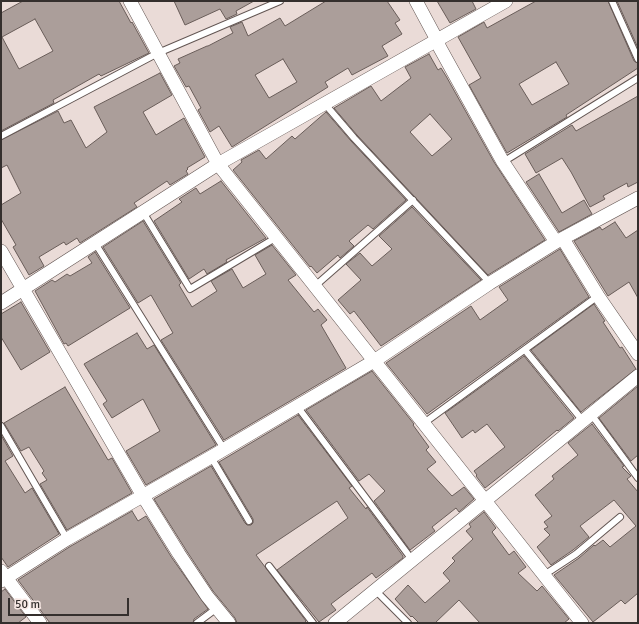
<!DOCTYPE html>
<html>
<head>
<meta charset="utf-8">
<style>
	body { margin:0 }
	#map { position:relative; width:639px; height:624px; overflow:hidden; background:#eadbd7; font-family:Signika,sans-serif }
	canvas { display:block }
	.frame { position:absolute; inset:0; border:2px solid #342f2d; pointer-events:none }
	.scale { position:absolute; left:8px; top:598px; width:121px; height:18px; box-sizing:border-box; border:2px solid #342f2d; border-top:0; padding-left:5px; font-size:12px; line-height:14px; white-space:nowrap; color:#342f2d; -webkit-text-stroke:3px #f7e8e4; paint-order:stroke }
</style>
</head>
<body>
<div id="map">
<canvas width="639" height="624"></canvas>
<div class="frame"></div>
<div class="scale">50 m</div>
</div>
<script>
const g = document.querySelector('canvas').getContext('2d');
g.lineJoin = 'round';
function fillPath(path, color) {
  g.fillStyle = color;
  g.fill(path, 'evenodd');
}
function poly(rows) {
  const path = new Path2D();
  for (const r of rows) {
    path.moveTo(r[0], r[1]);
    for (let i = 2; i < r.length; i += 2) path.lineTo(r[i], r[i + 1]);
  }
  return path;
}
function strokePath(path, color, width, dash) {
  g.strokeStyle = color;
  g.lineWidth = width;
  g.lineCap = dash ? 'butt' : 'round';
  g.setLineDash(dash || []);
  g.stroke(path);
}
const building = poly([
	[23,1,119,1,131,23,132,22,149,53,101,76,99,74,53,100,54,103,1,131,1,13,23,1],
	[35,19,53,51,19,69,2,37,35,19],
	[174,1,254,1,236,11,237,14,226,19,220,9,185,25,174,1],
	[326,1,387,1,400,20,395,23,402,34,382,46,388,56,352,75,348,68,325,82,328,87,232,147,219,126,210,132,198,110,201,108,189,86,186,87,174,66,180,63,178,59,207,46,208,46,233,33,230,27,242,22,248,36,280,18,285,26,326,1],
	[283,59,297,82,269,98,255,75,283,59],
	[437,1,472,1,476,9,450,23,437,1],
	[536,1,608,1,634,61,638,63,638,68,566,115,567,117,507,153,469,85,481,78,458,37,484,22,487,28,536,1],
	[556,62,569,84,532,105,519,84,556,62],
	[617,1,638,1,638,48,617,1],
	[429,54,438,70,441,68,446,76,494,162,545,240,488,275,357,135,334,108,371,86,381,101,411,78,405,67,429,54],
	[430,114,452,139,432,156,410,132,430,114],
	[160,73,172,95,143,112,156,135,184,118,205,157,187,168,188,169,186,171,188,174,170,185,167,181,134,203,137,207,80,243,77,238,66,245,64,242,39,257,44,266,29,275,13,247,16,245,1,219,1,205,21,193,7,165,1,168,1,140,58,111,64,123,71,120,86,148,107,132,94,107,160,73],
	[638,96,638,182,628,187,627,183,603,196,605,199,590,207,571,172,562,158,536,173,525,154,572,125,576,131,638,96],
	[326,112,351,141,406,200,373,229,368,225,349,241,354,246,340,258,338,255,317,273,311,266,310,267,233,170,242,162,241,160,259,150,266,159,292,136,295,139,326,112],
	[539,174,562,213,584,200,592,214,559,232,526,182,539,174],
	[221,181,266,238,226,260,227,262,207,274,204,269,189,279,154,221,182,202,179,199,196,188,200,194,221,181],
	[412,207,481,280,381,346,354,311,350,314,338,300,361,280,346,264,360,253,372,266,392,249,379,236,412,207],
	[143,221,181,283,179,285,192,307,217,291,211,281,232,269,243,288,266,274,255,255,272,245,296,275,288,280,314,312,318,309,327,320,321,325,346,368,224,440,161,340,173,333,151,295,138,303,103,247,143,221],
	[615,222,626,238,638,230,638,298,629,282,608,296,574,241,600,227,602,230,615,222],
	[560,249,589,297,427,414,386,363,471,306,480,320,508,300,499,287,560,249],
	[95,252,130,308,68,346,66,343,64,344,35,291,52,280,55,282,67,274,70,276,92,263,88,257,95,252],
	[21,302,50,352,21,370,1,337,1,314,21,302],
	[594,304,605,321,603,322,620,348,622,347,636,369,581,412,531,350,594,304],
	[137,333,147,349,154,345,216,445,146,485,126,451,160,431,143,399,112,418,103,404,107,401,84,364,137,333],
	[524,356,574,418,558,431,557,430,527,455,485,488,476,476,477,475,474,471,505,447,487,424,475,433,473,430,462,438,445,413,524,356],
	[372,371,414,424,413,425,429,447,426,450,436,462,427,469,452,496,464,487,474,499,459,512,456,508,432,527,435,531,410,550,374,501,385,491,369,474,359,481,306,410,372,371],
	[638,386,638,455,631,461,599,418,638,386],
	[65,387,108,460,112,458,132,493,67,530,40,484,47,480,42,473,44,471,29,447,21,451,4,423,65,387],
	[298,415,352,486,349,488,366,509,367,507,403,556,403,558,376,578,372,573,331,604,336,610,319,622,277,570,348,518,337,501,256,555,306,621,304,623,237,623,235,618,213,591,186,550,154,499,211,466,245,523,247,525,251,525,253,523,253,519,219,462,298,415],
	[592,424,624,466,622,467,631,476,627,479,638,492,638,593,625,604,621,600,593,622,554,575,579,558,594,545,595,546,603,540,610,547,636,526,614,500,580,526,589,537,573,550,551,565,537,547,550,535,544,529,548,527,544,522,552,516,535,495,554,479,552,476,578,455,568,443,592,424],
	[1,435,13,456,5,461,25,493,32,488,59,534,8,567,1,557,1,435],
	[132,511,138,521,146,516,172,558,208,609,194,619,193,623,50,623,18,580,71,546,132,511],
	[484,512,496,528,492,532,509,555,514,551,526,567,518,573,537,591,542,586,569,619,564,623,480,623,459,600,435,623,419,623,412,616,411,617,395,599,408,585,425,603,450,581,443,573,455,561,452,558,473,539,466,531,471,527,469,524,484,512],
	[5,589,26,617,18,623,1,623,1,592,5,589]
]);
fillPath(building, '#ab9e9a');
strokePath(building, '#695d59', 1);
const service = poly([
	[612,1,638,59],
	[325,104,354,138,490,283],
	[1,136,158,53,280,1],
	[503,162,638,78],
	[143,212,190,289,277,237],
	[95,243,224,449],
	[315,286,413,200],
	[525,350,583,421],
	[297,406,413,561],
	[591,414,638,478],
	[424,423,598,296],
	[1,426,67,539],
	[211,457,249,521],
	[269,566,313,623],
	[544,575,576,554,620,517],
	[375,590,408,623],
	[197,623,217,608]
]);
const minor = poly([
	[130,1,218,164,582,623],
	[416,1,437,40,440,48,503,162,556,242],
	[563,239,598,296,638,354],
	[1,251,143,496,179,554,207,596,229,623],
	[1,303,218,164,506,1],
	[1,571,40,623],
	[1,581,67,539,211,457,374,361,490,283,556,242,638,198],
	[335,623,638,376]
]);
strokePath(service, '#635653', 8);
strokePath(minor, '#635653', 14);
strokePath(service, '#fff', 6);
strokePath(minor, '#fff', 13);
</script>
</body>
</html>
